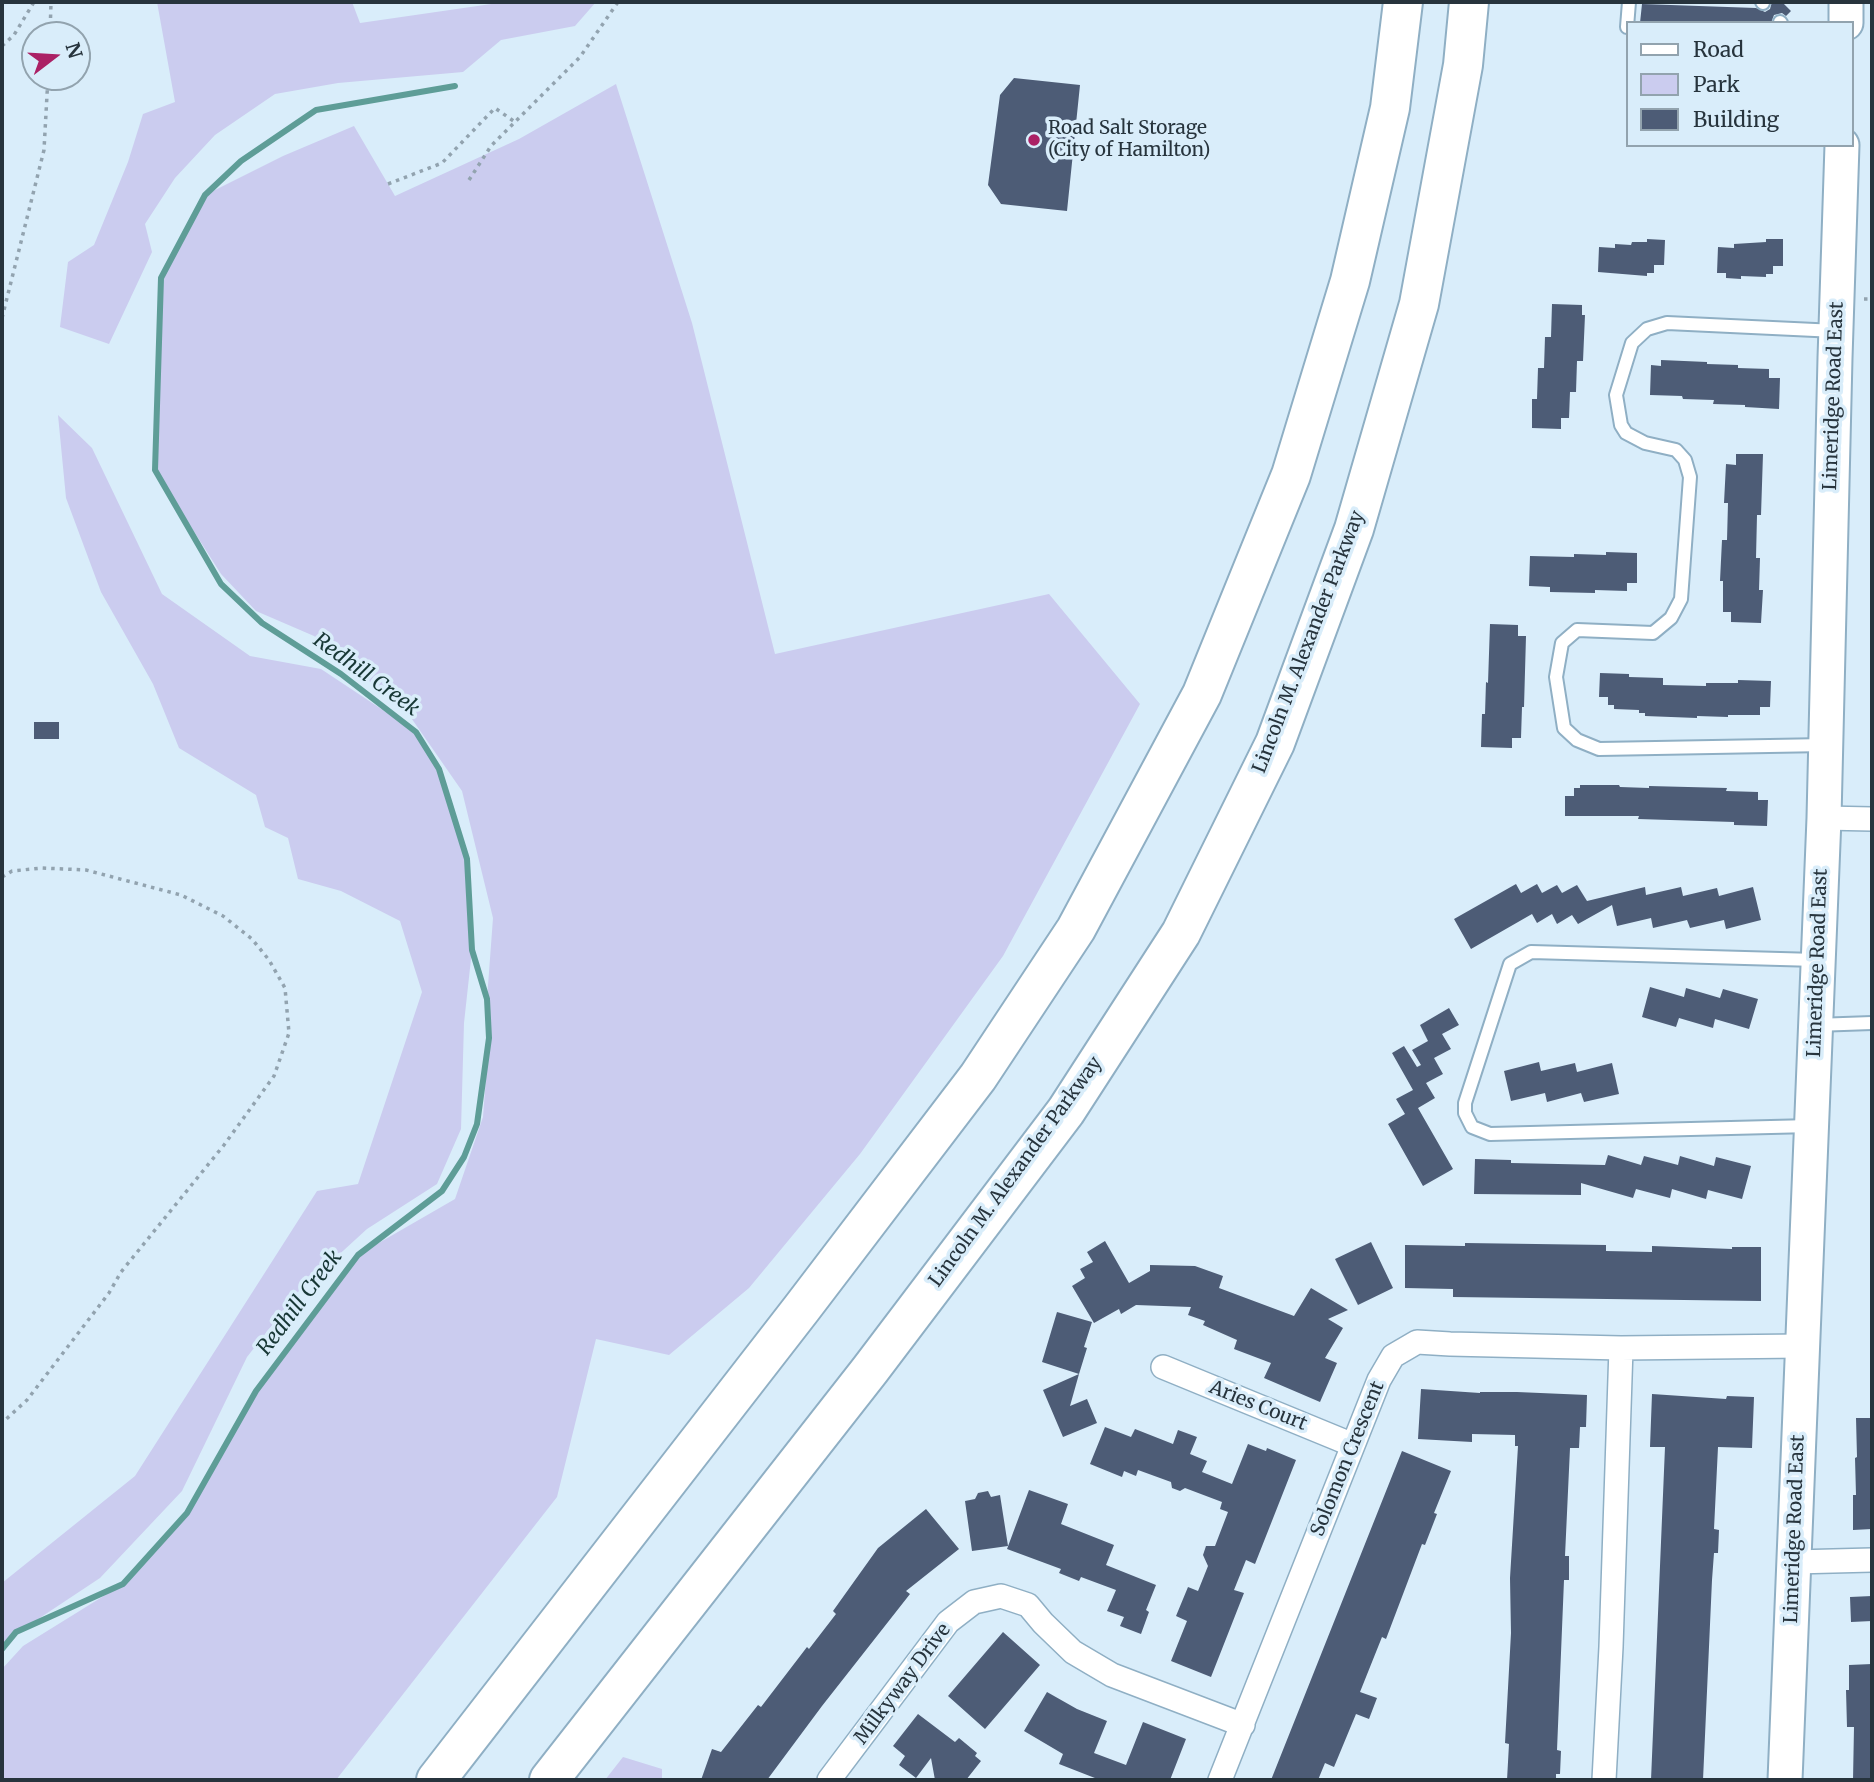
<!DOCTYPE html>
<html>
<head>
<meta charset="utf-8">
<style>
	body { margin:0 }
	#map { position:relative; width:1874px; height:1782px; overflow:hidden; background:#d9edfa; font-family:Merriweather,serif }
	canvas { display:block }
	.frame { position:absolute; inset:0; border:4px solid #27343d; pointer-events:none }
	.legend { position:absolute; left:1626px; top:21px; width:228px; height:126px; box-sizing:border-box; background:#d9edfa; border:2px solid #92a3ae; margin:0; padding:9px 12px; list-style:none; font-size:21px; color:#27343d }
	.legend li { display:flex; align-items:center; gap:14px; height:35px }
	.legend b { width:35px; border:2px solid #92a3ae }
	.north { position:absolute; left:21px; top:21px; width:70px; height:70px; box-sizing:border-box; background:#d9edfa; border:2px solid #92a3ae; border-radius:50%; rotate:73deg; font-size:19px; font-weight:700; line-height:28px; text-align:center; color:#27343d }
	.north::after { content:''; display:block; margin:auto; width:24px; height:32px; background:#ab2165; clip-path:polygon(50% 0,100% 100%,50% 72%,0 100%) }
</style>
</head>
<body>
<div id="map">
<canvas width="1874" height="1782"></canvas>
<div class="frame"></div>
<ul class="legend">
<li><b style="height:9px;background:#fff"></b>Road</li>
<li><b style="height:19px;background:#cbccef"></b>Park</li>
<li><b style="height:19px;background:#4d5c76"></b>Building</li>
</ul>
<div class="north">N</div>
</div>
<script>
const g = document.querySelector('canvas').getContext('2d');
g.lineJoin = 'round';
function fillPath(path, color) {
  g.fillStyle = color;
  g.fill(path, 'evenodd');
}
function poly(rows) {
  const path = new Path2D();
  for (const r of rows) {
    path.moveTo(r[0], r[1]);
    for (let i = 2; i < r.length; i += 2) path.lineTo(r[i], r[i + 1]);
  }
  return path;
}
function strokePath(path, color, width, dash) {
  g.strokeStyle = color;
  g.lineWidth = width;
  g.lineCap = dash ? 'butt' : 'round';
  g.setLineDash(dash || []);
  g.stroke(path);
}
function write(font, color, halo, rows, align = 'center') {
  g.font = font + ' Merriweather,serif';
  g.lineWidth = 7;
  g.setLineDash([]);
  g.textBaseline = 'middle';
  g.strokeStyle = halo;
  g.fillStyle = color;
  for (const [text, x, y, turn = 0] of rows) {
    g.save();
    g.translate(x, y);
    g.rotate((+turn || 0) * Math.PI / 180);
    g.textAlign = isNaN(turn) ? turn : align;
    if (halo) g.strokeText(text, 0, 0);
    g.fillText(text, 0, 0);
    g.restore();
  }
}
fillPath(poly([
	[157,2,352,2,360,23,505,2,596,2,575,26,501,40,463,72,338,83,275,94,215,135,175,178,145,224,152,252,109,344,60,327,68,262,94,245,128,162,143,114,175,102],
	[616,84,692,323,775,654,1049,594,1140,704,1003,956,860,1154,749,1288,669,1355,596,1339,557,1497,336,1780,2,1780,2,1669,23,1646,123,1584,187,1513,256,1391,358,1255,455,1199,483,1117,489,1038,487,999,493,918,462,791,407,712,314,636,256,611,221,574,155,470,161,278,205,195,283,156,354,126,395,196,519,139],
	[58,415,92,448,162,594,250,656,321,669,416,732,439,769,467,859,472,950,464,1023,461,1129,437,1184,367,1229,298,1292,247,1357,182,1491,100,1578,2,1643,2,1583,135,1476,317,1191,358,1184,422,992,400,921,341,891,298,879,288,838,265,827,256,795,179,748,153,684,101,592,66,498],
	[623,1757,662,1769,662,1780,605,1780]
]), '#cbccef');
strokePath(poly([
	[2,1649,16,1632,123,1584,187,1513,256,1391,358,1255,442,1191,464,1157,477,1124,489,1038,487,999,472,950,467,859,439,769,416,732,341,674,262,623,221,584,155,470,161,278,205,195,241,161,316,110,455,86]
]), '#5e9d97', 6);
fillPath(poly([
	[1772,2,1782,2,1791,11,1786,16,1782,13,1774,15,1771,23,1640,23,1642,4,1756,8,1765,12,1770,9],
	[1014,78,1080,85,1067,211,1001,204,988,185,1000,95],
	[1647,239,1665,240,1664,265,1654,265,1654,273,1647,273,1647,276,1598,272,1599,247,1615,248,1615,244,1631,245,1632,242,1647,242],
	[1766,239,1783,239,1783,266,1773,266,1773,274,1766,274,1766,277,1741,276,1741,279,1726,278,1726,273,1717,273,1718,247,1734,248,1734,244,1766,242],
	[1552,304,1582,305,1582,315,1585,315,1583,361,1577,361,1576,392,1570,392,1569,418,1561,418,1561,429,1532,428,1532,399,1537,399,1538,368,1544,368,1545,337,1551,337],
	[1661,360,1707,362,1707,364,1738,365,1738,368,1769,369,1769,378,1780,378,1779,409,1745,407,1745,405,1713,404,1714,400,1683,399,1682,396,1650,395,1651,365,1661,366],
	[1736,454,1763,454,1761,515,1757,515,1756,558,1760,558,1759,590,1763,590,1761,623,1731,622,1731,612,1723,612,1723,581,1720,581,1722,540,1727,540,1728,503,1724,503,1726,464,1736,465],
	[1606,552,1637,553,1637,583,1627,583,1627,591,1595,590,1595,593,1550,592,1550,587,1529,586,1530,556,1574,557,1574,554,1606,555],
	[1490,624,1518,625,1518,636,1526,636,1524,707,1522,707,1521,738,1512,738,1512,748,1481,747,1482,714,1485,714,1486,682,1488,683],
	[1600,673,1629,674,1629,677,1663,678,1663,685,1706,686,1706,683,1738,683,1738,680,1771,681,1770,707,1760,707,1760,715,1728,715,1728,717,1697,716,1697,718,1645,716,1645,713,1639,713,1639,710,1614,709,1614,705,1608,705,1608,697,1599,697],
	[34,722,59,722,59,739,34,739],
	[1580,785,1619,785,1620,787,1649,788,1649,786,1727,788,1726,791,1758,792,1758,800,1768,800,1767,826,1734,825,1734,822,1638,819,1639,816,1565,816,1565,796,1574,796,1574,788,1580,788],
	[1516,884,1521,893,1537,884,1542,893,1557,885,1562,893,1577,885,1587,901,1645,887,1646,895,1681,887,1683,896,1717,888,1719,896,1753,887,1761,920,1726,929,1724,920,1690,928,1687,920,1653,928,1651,918,1617,926,1612,905,1578,924,1572,915,1557,924,1552,914,1537,923,1532,914,1471,949,1454,919],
	[1650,987,1684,997,1686,988,1720,998,1723,989,1758,999,1749,1029,1715,1019,1713,1028,1679,1018,1676,1027,1642,1017],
	[1449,1008,1459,1025,1442,1034,1451,1049,1434,1058,1443,1074,1426,1083,1435,1098,1418,1108,1453,1169,1423,1186,1388,1124,1405,1114,1396,1099,1413,1090,1392,1053,1404,1046,1417,1067,1421,1065,1412,1050,1428,1041,1420,1025],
	[1539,1062,1541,1071,1575,1063,1577,1072,1612,1063,1619,1094,1584,1102,1581,1093,1547,1102,1545,1093,1511,1101,1504,1071],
	[1608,1155,1641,1165,1644,1156,1678,1165,1680,1156,1714,1166,1716,1157,1751,1166,1742,1199,1708,1190,1706,1199,1672,1189,1670,1198,1636,1189,1633,1198,1581,1183,1581,1195,1474,1194,1475,1159,1511,1160,1511,1163,1605,1165],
	[1105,1241,1129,1283,1150,1271,1150,1265,1195,1266,1223,1276,1219,1288,1294,1316,1311,1288,1348,1310,1328,1319,1343,1328,1325,1358,1337,1363,1320,1402,1264,1378,1271,1363,1234,1349,1237,1340,1203,1325,1205,1321,1188,1315,1191,1307,1136,1305,1121,1314,1119,1309,1094,1323,1072,1286,1085,1278,1080,1269,1093,1262,1087,1252],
	[1371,1242,1393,1288,1358,1305,1335,1259],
	[1465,1243,1606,1245,1606,1251,1652,1252,1652,1246,1732,1249,1732,1247,1761,1247,1761,1301,1453,1297,1453,1289,1405,1288,1405,1245,1465,1246],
	[1057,1312,1092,1322,1084,1347,1087,1348,1079,1374,1042,1362],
	[1079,1374,1070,1406,1087,1399,1097,1423,1063,1437,1043,1390],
	[1421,1389,1480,1393,1480,1392,1517,1392,1587,1395,1586,1427,1580,1427,1579,1448,1570,1448,1565,1556,1569,1556,1569,1580,1564,1580,1557,1750,1561,1751,1560,1774,1556,1774,1556,1780,1507,1780,1509,1744,1505,1743,1511,1633,1510,1578,1518,1446,1515,1446,1515,1435,1472,1434,1472,1442,1418,1439],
	[1652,1394,1726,1399,1727,1396,1754,1397,1752,1448,1718,1447,1714,1529,1719,1530,1718,1553,1714,1553,1712,1580,1703,1780,1651,1780,1665,1447,1650,1447],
	[1856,1418,1872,1418,1872,1529,1853,1530,1853,1495,1856,1495,1855,1458,1857,1457],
	[1105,1427,1131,1437,1135,1429,1173,1444,1178,1430,1197,1437,1190,1454,1207,1461,1202,1472,1232,1484,1248,1444,1266,1451,1267,1448,1296,1460,1255,1564,1246,1560,1234,1590,1244,1593,1211,1677,1171,1661,1187,1621,1176,1616,1188,1587,1198,1591,1208,1566,1203,1555,1206,1546,1215,1546,1228,1512,1220,1509,1222,1502,1185,1488,1180,1491,1172,1488,1171,1482,1138,1470,1136,1476,1124,1471,1122,1477,1090,1464],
	[1402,1451,1451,1471,1434,1513,1437,1514,1425,1545,1422,1544,1386,1639,1382,1637,1360,1692,1377,1698,1369,1719,1356,1714,1334,1767,1325,1763,1318,1780,1271,1780],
	[1029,1490,1068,1504,1061,1524,1114,1545,1106,1565,1156,1585,1146,1610,1149,1612,1141,1634,1120,1626,1124,1617,1107,1611,1116,1590,1081,1577,1079,1581,1059,1573,1061,1569,1007,1549],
	[988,1491,991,1497,1000,1495,1008,1546,972,1551,965,1501,975,1499,978,1493],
	[926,1509,959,1549,906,1591,910,1594,822,1706,767,1780,701,1780,712,1749,721,1752,758,1705,761,1707,807,1647,809,1649,836,1614,833,1611,878,1548],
	[1872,1596,1872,1621,1851,1622,1850,1597],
	[1003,1632,1040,1665,985,1729,948,1696],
	[1872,1664,1872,1780,1853,1780,1854,1727,1847,1727,1846,1690,1849,1690,1849,1665],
	[1047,1692,1077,1709,1107,1721,1094,1753,1126,1765,1143,1722,1186,1739,1170,1780,1100,1780,1059,1764,1063,1754,1024,1731],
	[918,1714,955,1742,959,1738,977,1753,975,1756,981,1761,966,1780,935,1780,931,1758,916,1778,899,1765,905,1756,893,1746]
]), '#4d5c76');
const lane = poly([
	[1762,2,1763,3],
	[1780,22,1781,23],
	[1627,27,1629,2],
	[1826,745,1599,749,1577,740,1564,728,1556,677,1562,643,1577,630,1653,633,1671,618,1681,599,1690,477,1685,460,1676,450,1645,443,1626,433,1621,425,1616,395,1632,343,1647,329,1667,323,1836,331],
	[1815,1025,1872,1023],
	[1811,1126,1490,1134,1472,1127,1465,1113,1465,1103,1510,964,1531,952,1816,960]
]);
const street = poly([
	[1824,818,1872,819],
	[1163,1367,1353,1445],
	[1794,1562,1872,1560],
	[829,1780,948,1622,974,1602,1001,1596,1028,1605,1043,1623,1073,1652,1112,1675,1243,1725],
	[1220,1780,1379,1380,1393,1356,1417,1342,1450,1344,1621,1348,1802,1346],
	[1604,1780,1611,1647,1621,1348]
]);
const secondary = poly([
	[1846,23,1846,2],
	[1785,1780,1824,818,1835,358,1842,145]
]);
const highway = poly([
	[436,1780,802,1308,978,1077,1076,929,1202,694,1291,475,1350,281,1390,108,1403,2],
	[549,1780,870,1370,1066,1111,1181,933,1275,743,1354,529,1419,304,1463,65,1469,2]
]);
strokePath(lane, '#8fafc4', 16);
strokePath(street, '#8fafc4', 26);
strokePath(secondary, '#8fafc4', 37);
strokePath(highway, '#8fafc4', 42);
strokePath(poly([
	[50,35,51,2],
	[2,46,14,35,34,2],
	[469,180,491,146,580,57,618,2],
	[388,184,442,163,495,108,515,122],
	[1864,299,1872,299],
	[2,318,44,150,48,77],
	[2,877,12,871,42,868,86,870,181,895,223,916,252,939,269,960,285,988,289,1033,274,1076,224,1145,121,1272,109,1293,27,1400,2,1423]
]), '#92a3af', 3.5, [3.5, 5]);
strokePath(lane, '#fff', 12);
strokePath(street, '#fff', 23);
strokePath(secondary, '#fff', 33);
strokePath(highway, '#fff', 38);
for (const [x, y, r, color] of [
	[1034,140,7,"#ab2165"]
]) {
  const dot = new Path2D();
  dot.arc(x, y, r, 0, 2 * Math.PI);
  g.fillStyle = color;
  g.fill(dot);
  strokePath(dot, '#d9edfa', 2.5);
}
write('19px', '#27343d', '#d9edfa', [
	["Road Salt Storage",1048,129],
	["(City of Hamilton)",1048,151]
], 'left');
write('19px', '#27343d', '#d9edfa', [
	["Limeridge Road East",1834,396,-88],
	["Lincoln M. Alexander Parkway",1309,642,-69],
	["Limeridge Road East",1818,963,-88],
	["Lincoln M. Alexander Parkway",1016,1172,-54],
	["Aries Court",1258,1406,22],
	["Solomon Crescent",1348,1459,-68],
	["Limeridge Road East",1795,1529,-88],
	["Milkyway Drive",903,1684,-53]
]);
write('italic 21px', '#173735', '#d9edfa', [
	["Redhill Creek",366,675,36],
	["Redhill Creek",300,1303,-53]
]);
</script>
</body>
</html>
